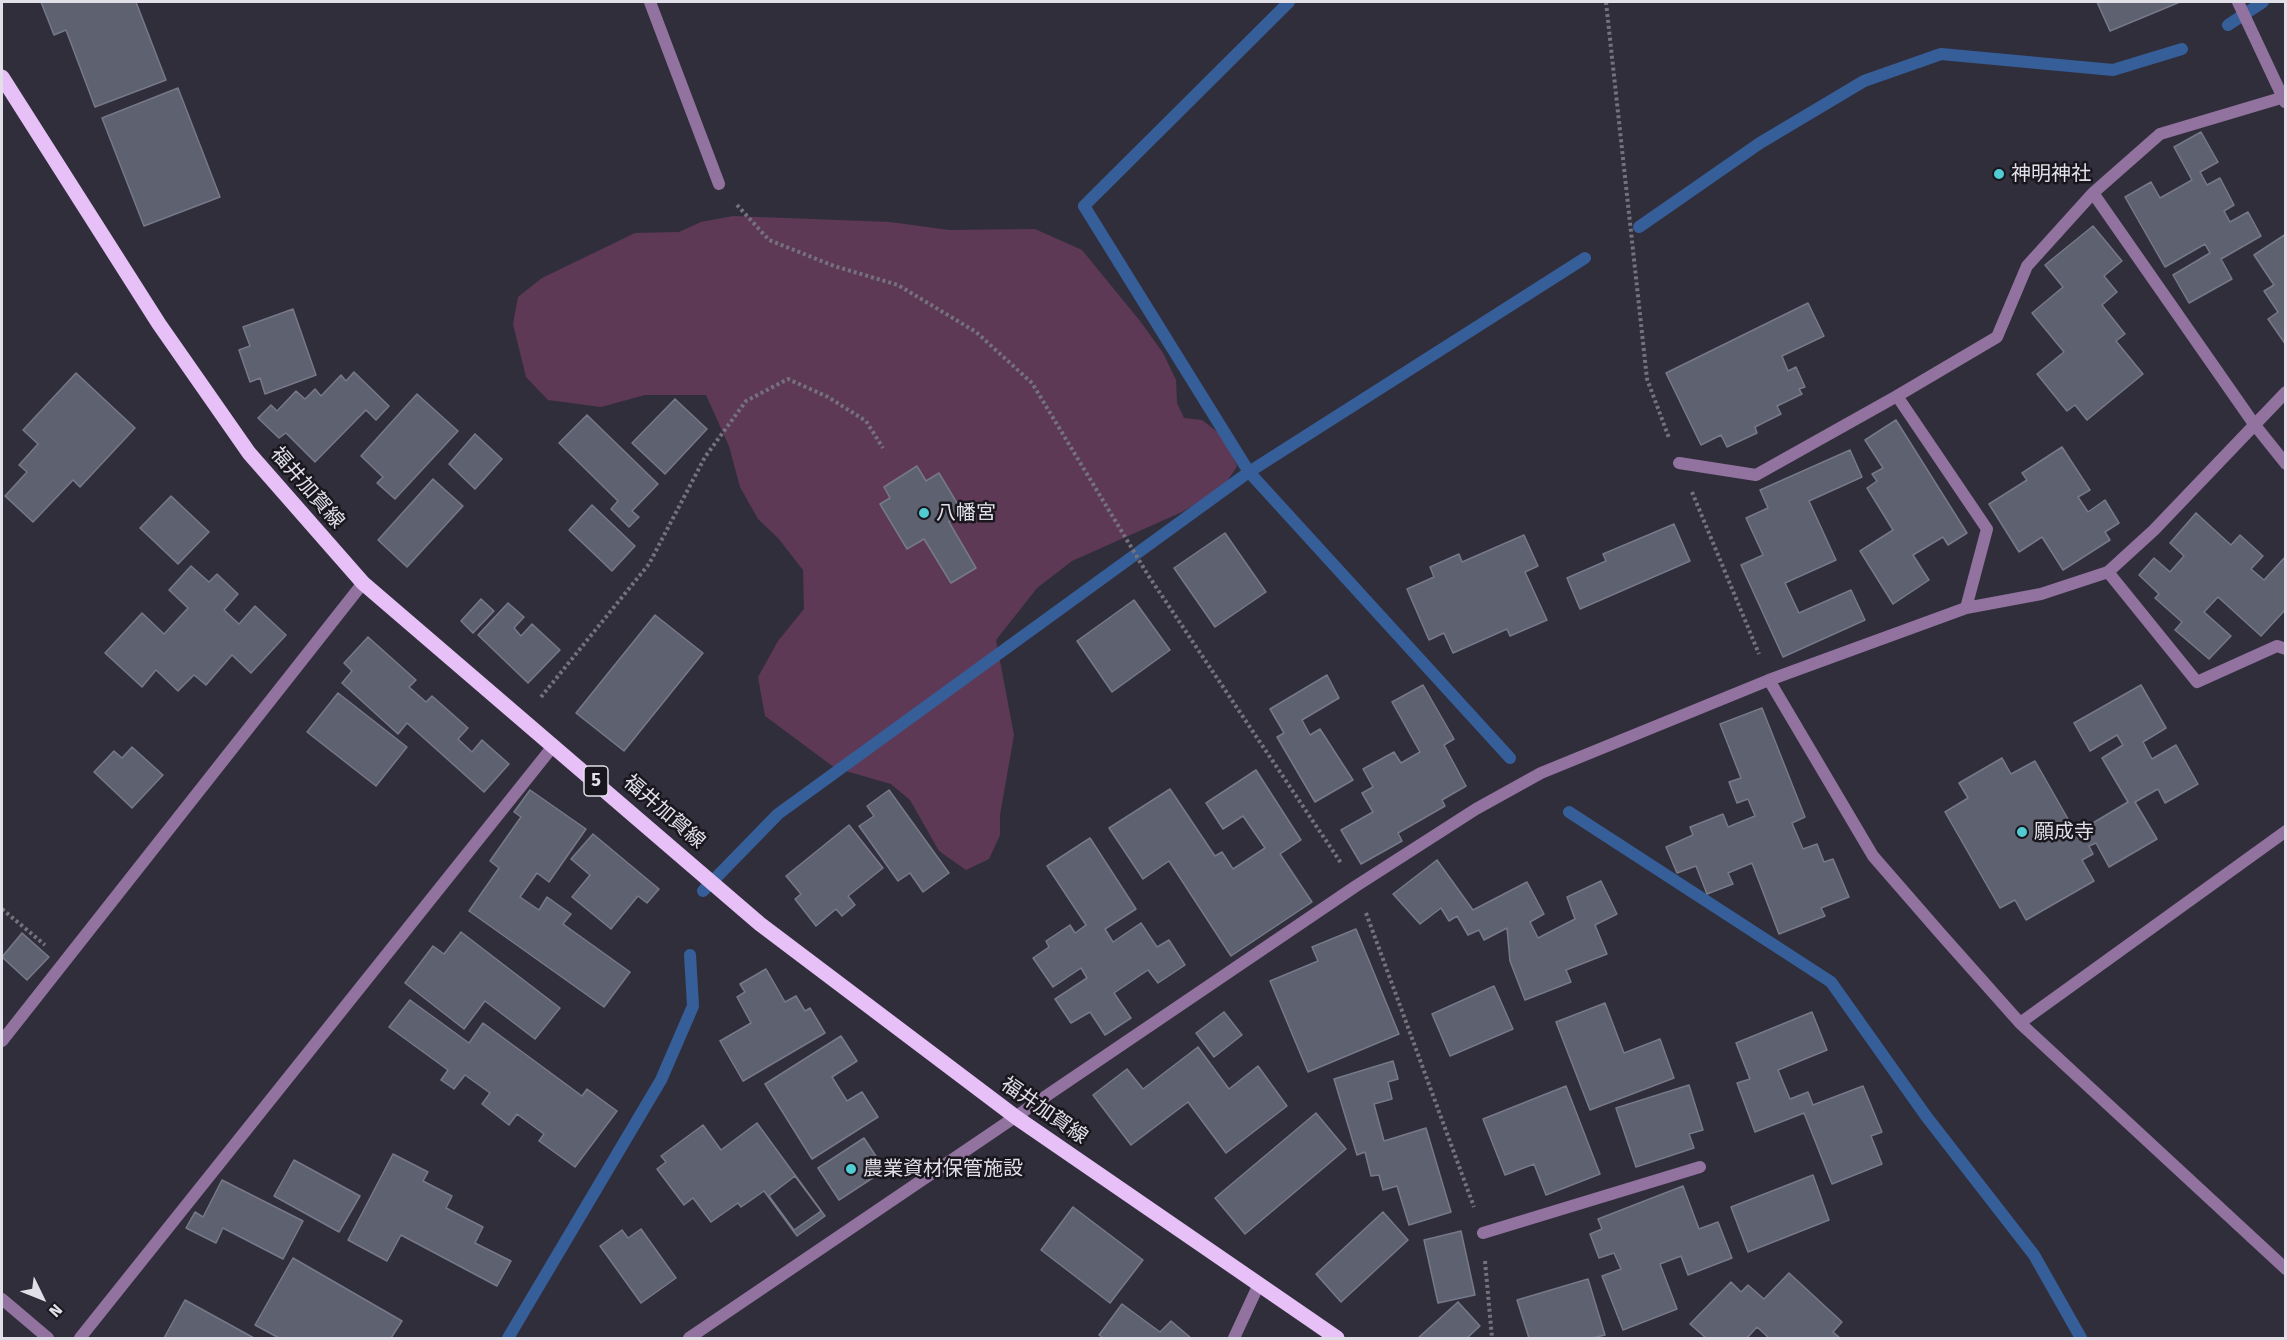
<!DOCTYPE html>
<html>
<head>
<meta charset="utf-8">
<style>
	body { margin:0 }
	#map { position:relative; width:2287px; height:1340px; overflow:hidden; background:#312e3c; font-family:"Fira Sans",sans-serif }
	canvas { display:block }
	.frame { position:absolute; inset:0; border:3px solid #e1dfe8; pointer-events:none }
	.north { position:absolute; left:12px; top:1268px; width:60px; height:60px; -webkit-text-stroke:4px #19171d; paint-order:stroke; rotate:133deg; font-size:16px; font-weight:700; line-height:24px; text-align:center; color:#e1dfe8 }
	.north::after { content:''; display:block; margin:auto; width:21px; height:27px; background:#e1dfe8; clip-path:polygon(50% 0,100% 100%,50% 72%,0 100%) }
</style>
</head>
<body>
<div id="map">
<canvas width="2287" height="1340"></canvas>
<div class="frame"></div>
<div class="north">N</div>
</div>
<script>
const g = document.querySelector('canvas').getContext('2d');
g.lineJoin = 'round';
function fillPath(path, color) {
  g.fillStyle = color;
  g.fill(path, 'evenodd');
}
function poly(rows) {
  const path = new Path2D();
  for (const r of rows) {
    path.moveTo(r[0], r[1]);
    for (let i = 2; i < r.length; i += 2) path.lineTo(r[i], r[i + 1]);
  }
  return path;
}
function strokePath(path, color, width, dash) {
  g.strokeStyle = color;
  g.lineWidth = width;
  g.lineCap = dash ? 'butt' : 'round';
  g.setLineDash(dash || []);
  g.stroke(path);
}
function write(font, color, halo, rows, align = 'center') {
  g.font = font + ' "Fira Sans","Noto Sans JP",sans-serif';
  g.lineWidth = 5;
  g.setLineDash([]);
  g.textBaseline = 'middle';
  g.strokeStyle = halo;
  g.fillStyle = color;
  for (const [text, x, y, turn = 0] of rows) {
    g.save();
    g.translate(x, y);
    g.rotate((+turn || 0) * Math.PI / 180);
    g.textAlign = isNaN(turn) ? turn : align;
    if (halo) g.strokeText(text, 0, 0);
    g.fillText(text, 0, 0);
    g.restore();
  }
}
fillPath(poly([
	[733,216,890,222,949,230,1035,229,1082,250,1140,321,1163,353,1176,380,1177,403,1184,418,1202,420,1224,437,1237,466,1223,488,1182,512,1072,561,1037,588,996,640,1014,735,1000,815,1000,835,989,859,966,870,939,851,910,800,891,784,835,768,765,716,758,677,778,641,804,609,803,570,778,538,758,519,740,487,729,446,706,395,645,395,601,407,548,400,526,377,513,324,518,297,542,278,635,233,679,232,701,222]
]), '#5d3955');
strokePath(poly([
	[1289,2,1084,206,1249,472,1510,758],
	[2228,25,2263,2],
	[1639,227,1760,143,1864,81,1941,54,2113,70,2182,49],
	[1569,812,1831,982,1926,1116,2034,1255,2081,1338],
	[703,891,778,814,1249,472,1585,258],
	[508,1338,661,1080,693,1006,690,955]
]), '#365f9a', 12);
const building = poly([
	[41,2,136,2,166,80,95,107,66,30,54,35,41,2],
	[2097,2,2180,2,2110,31,2097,2],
	[178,88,220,197,144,226,102,118,178,88],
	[2201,132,2218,162,2200,172,2207,185,2220,178,2234,205,2224,211,2230,222,2248,212,2261,236,2221,259,2232,279,2189,303,2173,275,2210,253,2205,244,2165,267,2125,197,2151,182,2160,198,2192,180,2174,147,2201,132],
	[2093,226,2122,261,2104,276,2117,292,2102,305,2125,334,2116,341,2143,374,2087,420,2075,405,2067,411,2037,374,2064,352,2032,313,2063,287,2045,265,2093,226],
	[2286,234,2286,345,2268,319,2278,312,2264,291,2274,285,2254,255,2286,234],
	[1808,303,1824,336,1782,356,1788,371,1796,367,1805,387,1799,389,1802,394,1777,406,1781,414,1755,427,1757,433,1727,447,1721,435,1701,445,1666,373,1808,303],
	[293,309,316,375,265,394,260,378,250,382,239,350,250,346,243,327,293,309],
	[354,372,389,406,376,420,366,410,315,462,286,433,279,438,258,418,271,405,277,411,296,391,305,399,315,389,321,396,341,375,346,381,354,372],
	[76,373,135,428,80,487,73,480,33,522,5,496,27,472,19,465,38,444,23,430,76,373],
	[417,394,458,431,395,499,377,483,383,477,361,456,417,394],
	[675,399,707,429,665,474,632,443,675,399],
	[587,415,658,484,632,511,639,517,629,527,611,509,618,501,559,443,587,415],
	[1896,420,1967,533,1948,545,1943,537,1913,555,1929,580,1893,604,1860,551,1893,530,1867,488,1877,481,1872,474,1883,468,1865,440,1896,420],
	[475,434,502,459,475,489,449,464,475,434],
	[2062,447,2090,490,2078,497,2088,512,2105,500,2119,523,2105,532,2110,540,2063,570,2042,537,2019,552,1989,504,2027,480,2022,473,2062,447],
	[1850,450,1862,477,1809,501,1836,560,1785,583,1799,613,1851,590,1865,620,1783,657,1741,565,1763,555,1746,518,1768,508,1760,490,1850,450],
	[917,466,926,481,939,473,963,513,949,522,976,568,951,583,924,539,907,549,880,504,890,498,884,487,917,466],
	[433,479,463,506,407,567,378,540,433,479],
	[171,496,209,532,178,564,140,528,171,496],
	[592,505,635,546,612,571,569,530,592,505],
	[2196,513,2231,545,2240,535,2263,556,2251,569,2264,580,2286,556,2286,609,2261,636,2218,597,2204,612,2231,636,2209,659,2175,630,2182,622,2155,598,2159,594,2139,575,2154,558,2170,572,2184,556,2170,543,2196,513],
	[1674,524,1690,561,1580,609,1567,578,1606,561,1603,554,1674,524],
	[1225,533,1266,592,1215,627,1174,568,1225,533],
	[1524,535,1538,566,1525,572,1547,620,1510,636,1507,629,1453,653,1444,633,1429,640,1407,589,1434,577,1430,567,1459,554,1462,562,1524,535],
	[191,566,209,582,217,574,238,594,224,610,239,624,255,606,286,635,251,673,232,655,206,685,194,675,178,691,156,670,142,687,105,653,142,613,164,634,188,608,169,590,191,566],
	[481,599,494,611,473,633,461,621,481,599],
	[1134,600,1170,650,1112,692,1077,641,1134,600],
	[508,603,524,617,514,628,521,636,532,624,560,650,528,683,478,635,508,603],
	[655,615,703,653,624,751,576,713,655,615],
	[368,637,416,680,409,687,426,702,432,696,468,728,458,739,472,752,482,740,509,764,484,792,407,723,398,734,342,683,352,671,344,663,368,637],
	[1327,675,1339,698,1302,720,1310,735,1320,729,1353,780,1315,802,1277,737,1284,733,1270,709,1327,675],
	[1423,685,1454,739,1444,745,1466,786,1442,800,1445,806,1398,833,1402,841,1361,864,1341,830,1373,812,1362,793,1373,787,1363,769,1394,752,1401,763,1420,752,1392,702,1423,685],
	[2141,685,2166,728,2143,742,2152,759,2176,745,2198,784,2165,803,2158,789,2135,802,2157,839,2109,867,2096,843,2089,846,2093,854,2082,860,2094,881,2026,920,2015,900,2000,908,1945,812,1968,798,1959,783,2002,758,2011,774,2035,761,2076,833,2128,802,2102,758,2123,745,2117,735,2090,751,2074,723,2141,685],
	[338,693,407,747,376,786,307,732,338,693],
	[1762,708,1805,817,1792,823,1803,849,1817,844,1824,862,1833,859,1849,897,1821,908,1825,916,1779,934,1752,863,1728,873,1733,884,1707,894,1696,866,1677,873,1666,847,1693,835,1690,827,1723,814,1728,827,1755,816,1748,799,1737,803,1729,782,1741,778,1720,724,1762,708],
	[132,747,163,775,132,808,94,772,114,751,122,758,132,747],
	[1256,770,1301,840,1280,854,1312,902,1231,956,1169,861,1143,879,1109,828,1170,789,1215,856,1222,852,1233,869,1265,848,1243,816,1223,829,1206,803,1256,770],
	[530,790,586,829,549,882,537,873,520,897,539,910,547,897,571,914,563,924,630,972,604,1007,469,911,499,868,490,861,521,817,514,812,530,790],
	[889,790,949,873,923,892,910,873,898,881,859,826,874,816,867,806,889,790],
	[849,825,883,868,848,896,855,905,842,916,836,909,816,926,795,899,801,894,786,876,849,825],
	[593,834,659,889,647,903,638,896,611,929,572,897,590,875,571,859,593,834],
	[1090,838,1136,909,1105,929,1113,942,1141,923,1157,947,1169,940,1185,965,1158,983,1148,970,1114,993,1131,1018,1105,1035,1090,1012,1071,1023,1055,999,1087,978,1081,968,1053,987,1033,958,1049,947,1046,941,1070,925,1075,933,1086,925,1047,866,1090,838],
	[1437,860,1473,910,1527,882,1544,914,1530,922,1538,938,1575,919,1567,897,1601,881,1617,914,1595,925,1607,954,1566,970,1571,982,1525,1000,1510,961,1507,928,1484,940,1479,930,1468,935,1457,916,1449,921,1441,908,1420,924,1393,894,1437,860],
	[1356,929,1399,1034,1308,1072,1270,981,1318,961,1312,947,1356,929],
	[461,932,560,1008,535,1039,485,1001,464,1029,405,983,433,946,444,954,461,932],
	[22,933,49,957,27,980,2,957,22,933],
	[766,969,785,1002,796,996,805,1011,810,1008,825,1033,743,1081,720,1041,751,1023,737,997,745,992,740,984,766,969],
	[1494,986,1513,1029,1450,1056,1432,1014,1494,986],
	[410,1000,469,1043,483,1023,582,1096,587,1089,617,1111,575,1167,539,1141,544,1134,517,1114,509,1125,482,1104,490,1093,465,1075,454,1089,441,1080,448,1070,389,1027,410,1000],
	[1605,1003,1624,1053,1660,1039,1674,1078,1590,1110,1556,1022,1605,1003],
	[1224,1012,1242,1035,1214,1057,1196,1033,1224,1012],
	[1812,1012,1827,1050,1778,1070,1790,1099,1808,1092,1813,1105,1863,1086,1882,1132,1871,1136,1882,1164,1832,1184,1804,1113,1755,1132,1737,1083,1750,1079,1736,1043,1812,1012],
	[841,1036,857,1061,832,1077,847,1101,862,1092,878,1117,812,1159,765,1084,841,1036],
	[1198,1047,1229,1089,1258,1066,1287,1106,1226,1153,1188,1102,1131,1145,1093,1095,1127,1069,1143,1089,1198,1047],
	[1393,1061,1398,1079,1388,1082,1392,1099,1374,1104,1384,1141,1426,1128,1451,1212,1409,1225,1397,1186,1383,1190,1379,1175,1371,1176,1365,1152,1357,1155,1334,1079,1393,1061],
	[1689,1085,1703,1130,1689,1134,1694,1148,1636,1167,1616,1108,1689,1085],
	[1566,1086,1600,1174,1546,1195,1534,1164,1505,1175,1483,1119,1566,1086],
	[1316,1113,1346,1149,1245,1234,1215,1198,1316,1113],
	[757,1123,825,1216,797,1236,764,1191,741,1207,738,1203,711,1222,693,1198,684,1205,657,1169,666,1162,661,1156,703,1125,721,1150,757,1123],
	[864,1138,885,1170,839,1200,818,1168,864,1138],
	[393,1154,428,1172,423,1181,452,1196,446,1208,483,1227,475,1243,511,1261,497,1286,401,1235,387,1261,348,1240,393,1154],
	[294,1160,360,1196,339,1232,274,1196,294,1160],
	[1813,1175,1829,1220,1748,1252,1731,1207,1813,1175],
	[795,1176,821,1211,794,1230,769,1196,795,1176],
	[222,1180,303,1221,283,1259,223,1228,216,1243,186,1228,195,1212,203,1217,222,1180],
	[1683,1186,1699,1229,1718,1222,1732,1258,1688,1275,1681,1256,1660,1264,1677,1309,1623,1330,1602,1276,1621,1269,1614,1253,1599,1258,1590,1234,1602,1229,1598,1219,1683,1186],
	[1073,1207,1143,1260,1110,1303,1041,1250,1073,1207],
	[1383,1212,1408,1240,1341,1302,1316,1274,1383,1212],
	[641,1229,676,1278,641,1303,600,1246,622,1230,628,1238,641,1229],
	[1461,1231,1475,1295,1438,1303,1424,1240,1461,1231],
	[293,1258,402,1321,391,1338,279,1338,255,1325,293,1258],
	[1789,1273,1842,1322,1833,1332,1840,1338,1769,1338,1757,1327,1747,1338,1706,1338,1690,1324,1731,1282,1741,1292,1748,1285,1764,1299,1789,1273],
	[1588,1279,1605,1335,1592,1338,1529,1338,1517,1300,1588,1279],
	[185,1300,254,1338,164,1338,185,1300],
	[1458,1302,1480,1326,1467,1338,1418,1338,1458,1302],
	[1122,1304,1160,1332,1171,1321,1191,1338,1103,1338,1099,1335,1122,1304]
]);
fillPath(building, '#5e6170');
strokePath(building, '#767989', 1.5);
strokePath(poly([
	[1606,2,1647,379,1669,438],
	[737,205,769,240,834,266,898,285,976,332,1032,383,1148,575,1341,863],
	[1692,492,1759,654],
	[541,697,649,564,705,457,746,401,788,379,828,397,866,421,883,448],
	[2,909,45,945],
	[1366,913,1474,1207],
	[1485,1261,1492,1338]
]), '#75727e', 4, [3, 3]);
strokePath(poly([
	[650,2,719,184],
	[2238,2,2285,102],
	[2281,98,2160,134,2093,193,2254,424,2286,464],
	[1679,463,1756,475,1897,396],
	[2108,572,2197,682,2277,646,2286,649],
	[1966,608,1987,529,1897,396,1997,337,2027,266,2093,193],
	[1769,680,1873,856,1940,933,2020,1023,2286,1269],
	[2020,1023,2286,831],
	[2,1041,363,583],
	[1483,1233,1700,1167],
	[2,1299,48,1338],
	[80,1338,554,745],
	[689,1338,1356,886,1476,809,1541,773,1769,680,1966,608,2041,594,2108,572,2154,530,2286,392],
	[1234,1338,1259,1284]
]), '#92739f', 12);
strokePath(poly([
	[2,77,159,324,249,453,363,583,760,924,1017,1118,1337,1338]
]), '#e6c0f7', 15);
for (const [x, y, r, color] of [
	[1999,174,6,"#51ccd2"],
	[924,513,6,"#51ccd2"],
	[2022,832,6,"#51ccd2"],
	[851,1169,6,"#51ccd2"]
]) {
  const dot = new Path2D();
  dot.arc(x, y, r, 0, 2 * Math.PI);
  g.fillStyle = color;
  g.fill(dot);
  strokePath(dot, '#19171d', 2);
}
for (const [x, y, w] of [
	[596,781,24]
]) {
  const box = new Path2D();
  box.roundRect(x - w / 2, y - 15, w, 30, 4.5);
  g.fillStyle = '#19171d';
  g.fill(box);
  strokePath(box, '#e1dfe8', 1.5);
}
write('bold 18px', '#e1dfe8', null, [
	["5",596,781]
]);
write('20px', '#e1dfe8', '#19171d', [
	["神明神社",2011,174],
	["八幡宮",936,513],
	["願成寺",2034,832],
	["農業資材保管施設",863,1169]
], 'left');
write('20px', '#e1dfe8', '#19171d', [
	["福井加賀線",307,488,49],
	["福井加賀線",664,812,41],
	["福井加賀線",1044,1111,35]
]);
</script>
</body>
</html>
